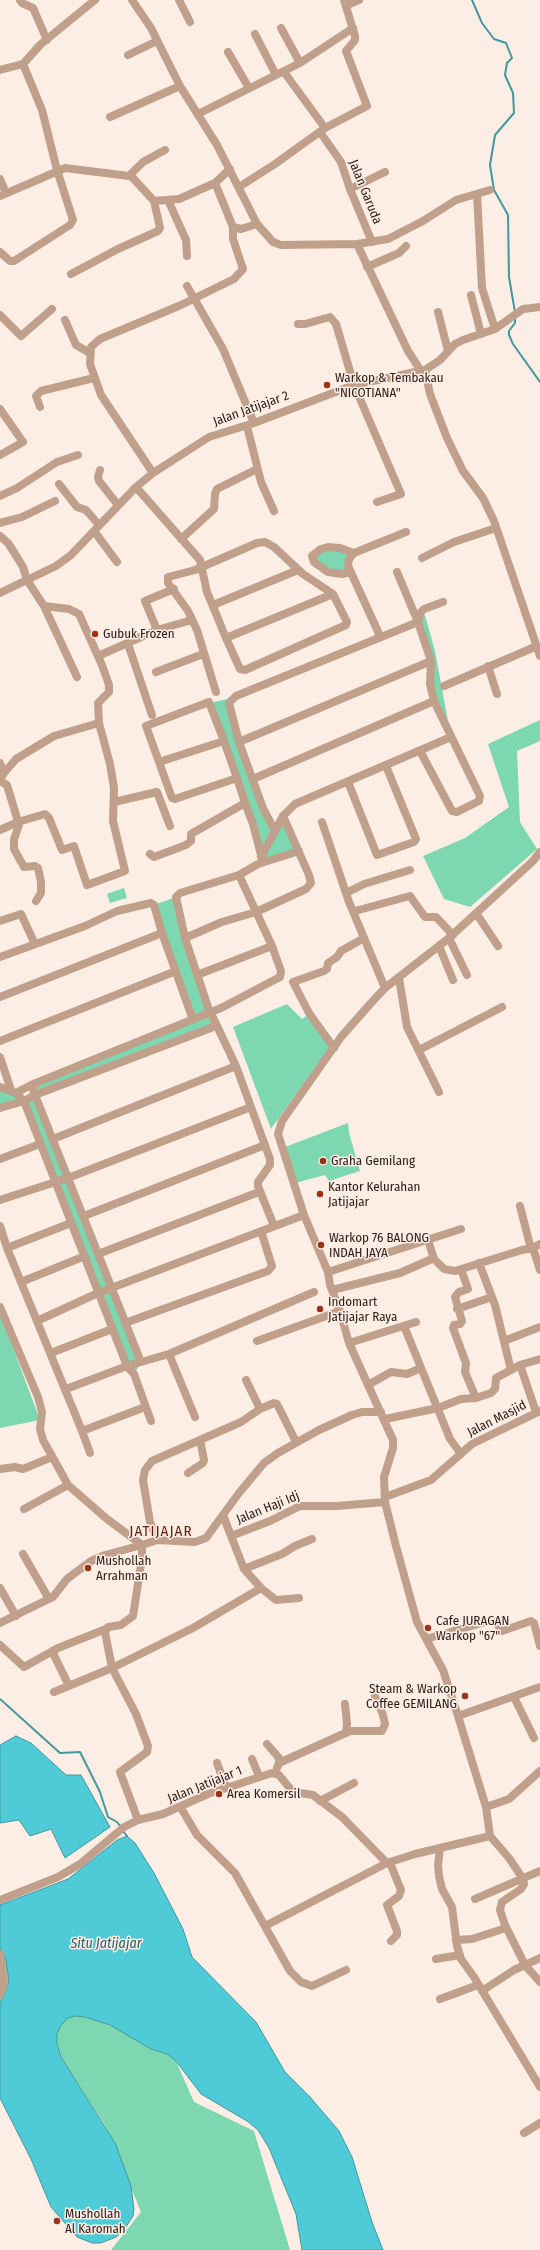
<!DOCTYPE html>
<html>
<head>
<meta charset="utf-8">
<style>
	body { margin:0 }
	canvas { display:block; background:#fcede5 }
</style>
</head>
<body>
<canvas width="540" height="2250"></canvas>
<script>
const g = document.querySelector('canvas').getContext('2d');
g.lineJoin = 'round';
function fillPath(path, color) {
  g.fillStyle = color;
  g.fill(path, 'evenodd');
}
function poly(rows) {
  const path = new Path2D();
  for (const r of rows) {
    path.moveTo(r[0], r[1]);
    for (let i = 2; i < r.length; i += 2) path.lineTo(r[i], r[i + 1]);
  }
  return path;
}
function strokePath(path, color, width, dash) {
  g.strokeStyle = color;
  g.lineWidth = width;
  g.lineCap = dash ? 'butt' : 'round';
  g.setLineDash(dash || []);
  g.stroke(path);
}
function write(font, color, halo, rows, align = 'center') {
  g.font = font + ' "Fira Sans Condensed",sans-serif';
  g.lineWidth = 3;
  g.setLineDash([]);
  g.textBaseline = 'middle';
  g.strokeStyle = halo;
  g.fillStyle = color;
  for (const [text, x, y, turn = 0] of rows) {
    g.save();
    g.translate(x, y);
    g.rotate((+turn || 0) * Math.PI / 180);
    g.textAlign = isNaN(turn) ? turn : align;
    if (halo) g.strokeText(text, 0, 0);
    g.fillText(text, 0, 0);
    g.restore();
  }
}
fillPath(poly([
	[321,549,354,553,342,574,314,562],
	[425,615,435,651,451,737,434,701,431,661,418,622],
	[233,698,229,703,274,831,283,816,299,851,258,864,261,855,209,703],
	[540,720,540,741,517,751,520,822,537,849,470,907,444,899,423,856,465,838,509,807,488,744],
	[124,888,127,898,110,903,107,894],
	[176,897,216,1026,35,1095,141,1362,134,1374,24,1102,0,1108,0,1087,24,1101,35,1095,31,1085,193,1020,154,905],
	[287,1004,302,1019,312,1012,334,1041,271,1129,233,1027],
	[348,1123,349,1133,360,1171,329,1181,325,1175,295,1183,285,1147],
	[0,1313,40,1420,0,1428],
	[0,1948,6,1960,9,1981,0,2004],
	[76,2016,96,2019,132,2036,151,2049,167,2054,176,2061,194,2102,254,2131,290,2250,111,2250,141,2212,106,2127,61,2057,57,2044,57,2034,61,2025,68,2018]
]), '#7dd7b0');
const water = poly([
	[16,1736,31,1743,66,1775,81,1775,110,1827,65,1858,51,1829,30,1836,19,1820,0,1823,0,1745,16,1736],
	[127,1836,135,1843,154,1873,183,1929,192,1957,256,2022,285,2072,310,2097,339,2131,352,2157,372,2222,383,2250,302,2250,296,2214,269,2148,258,2130,247,2121,201,2094,176,2061,167,2054,151,2049,110,2025,85,2017,76,2016,68,2018,61,2025,57,2034,57,2044,61,2057,115,2143,131,2186,134,2209,133,2216,124,2230,116,2237,101,2243,92,2243,77,2237,51,2207,31,2159,0,2098,0,2004,9,1981,6,1960,0,1948,0,1905,68,1879,117,1840,127,1836]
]);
fillPath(water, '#4fcbd7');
strokePath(water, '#44979d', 1);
strokePath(poly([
	[472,0,482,23,494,39,506,43,512,58,507,63,505,75,513,93,514,113,495,135,490,165,494,190,508,215,509,277,515,312],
	[515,319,515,323,509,331,509,335,513,344,540,382],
	[0,1699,60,1753,80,1752,100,1792,108,1817,117,1822,121,1827],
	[123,1831,127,1836]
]), '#44979d', 2);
strokePath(poly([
	[20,0,22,3,33,8,47,40],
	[132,0,151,28,180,86,217,145,257,224,273,242,281,245,357,244,408,351,421,371],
	[179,0,190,22],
	[347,5,359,0],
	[281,28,300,63],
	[255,34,276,75],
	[228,52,249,88],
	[128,55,157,41],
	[0,70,23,64,41,44,95,0],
	[284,72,325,128],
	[198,114,300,63,353,28],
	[110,117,180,86],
	[320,132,341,162,350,189,372,242],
	[129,176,143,162,165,150],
	[0,179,6,193],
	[215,183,233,227,241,229,257,224],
	[239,187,275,164,325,128,367,106,346,51,355,40,355,36,344,0],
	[350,189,385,172],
	[477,194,482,288,495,329],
	[0,196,65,168,129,176,132,177,154,201,179,199,215,183,230,169],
	[168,200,186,240,187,256],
	[357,244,388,239,423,221,456,200,490,190],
	[0,252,10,261,14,261,70,225,73,220,57,170,42,110,23,64],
	[367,267,399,253,406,246],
	[71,274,118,249,158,231,160,228,154,201],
	[187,286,223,349,254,423],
	[471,295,481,334],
	[438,312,448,351],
	[0,315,21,336,52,309],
	[65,320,76,345,90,353],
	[298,324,305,324,330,317,336,324,354,385,401,494,377,502],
	[425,370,430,394,447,438,463,471,483,498,494,521,540,656],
	[40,407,36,396,41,391,94,378],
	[0,409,23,442,0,455],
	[247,426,261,482,274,511],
	[100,470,98,477,99,481,118,505],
	[153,473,101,395,90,364,91,347,100,339,181,305,234,279,243,269,233,239,233,227],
	[59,484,77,507,86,510,99,525],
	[136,487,200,560,207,592,226,638,240,669,245,670,346,625,347,622,333,594,226,638],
	[0,496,17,488,57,462,78,455],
	[0,523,22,517,55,501],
	[94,531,117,562],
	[0,536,8,543,15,554,23,567,27,580,44,606,69,609,79,614,102,665,109,685,109,692,98,703,99,723,110,764,114,788,113,821,125,871,87,885,74,846,62,850,49,818,45,814,18,822,0,830],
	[181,539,214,509,215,494,217,489,257,469],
	[422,558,454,542,496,528],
	[351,572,342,574,328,572,314,562,312,556,321,549,328,547,340,548,354,553],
	[397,572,418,622,431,661,430,684,434,701,480,796,479,801,457,812,452,811,420,751],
	[0,593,56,566,71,555,136,487,153,473,209,437,254,423,354,385,425,370,440,360,455,344,463,340,495,329,523,309,540,307],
	[213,605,298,570],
	[44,606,77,677],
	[418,622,421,612,424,609,443,602],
	[157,630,145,601,174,589],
	[380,636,348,566,349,559,354,553,406,532],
	[128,644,152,715],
	[98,656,157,630,192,620],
	[488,666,497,694],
	[156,672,203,654],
	[444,686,537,646],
	[216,692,197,630,188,611,168,583,168,577,195,570,257,543,265,542,274,547,303,574,333,594],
	[239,742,431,661],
	[159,762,224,741],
	[0,763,4,773,2,776],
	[4,773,16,759,54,736,99,723],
	[237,778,175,799,172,798,146,726,209,702,224,741,237,778,245,803,253,824,261,855],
	[253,779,434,701],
	[0,781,7,785,19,825,14,839,14,849,24,867,35,866,38,868,41,882,41,893,36,901],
	[348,782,377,855,414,842,416,839,386,766],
	[114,802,157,792,170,826],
	[322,822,349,902,385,988],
	[275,831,263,808,239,742,229,703,236,696,418,622],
	[150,854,154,857,186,845,191,841,191,834,245,803],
	[261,857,283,816,295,804,451,737],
	[346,893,364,884,410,870],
	[355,911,410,896,425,917,436,917,453,935],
	[476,913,498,946],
	[0,921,21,914,35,944],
	[185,938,222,922,256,912,306,889,311,883,309,875,283,816],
	[449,938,467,975],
	[439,946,453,980],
	[0,957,85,926,117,911,151,903,154,905,162,933,193,1020],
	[197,975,272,946],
	[399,978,407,1027,439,1092],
	[0,997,162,933],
	[0,1041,176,971],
	[334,1048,309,1013,293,982,324,971,327,969,328,963,337,957,341,951,364,938],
	[419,1050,502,1007],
	[0,1057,11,1090],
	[31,1085,141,1362],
	[0,1087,16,1093,24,1101,127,1366,134,1374,151,1421],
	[16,1093,31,1085,221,1008,280,977,281,971,272,946,239,875],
	[0,1108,24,1101,35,1095,216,1026],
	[53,1139,236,1066],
	[0,1159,40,1144],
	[0,1200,68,1178,251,1107],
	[520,1206,531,1249],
	[84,1216,265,1145],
	[71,1223,7,1248,82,1431,145,1407],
	[0,1226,7,1248],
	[274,1226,258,1186,258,1182,270,1165,270,1159,236,1066,208,1007,185,938,176,897,180,893,239,875,258,864,299,851],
	[428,1240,434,1259,444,1269,455,1271,522,1250,533,1248,540,1244],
	[533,1248,540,1270],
	[98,1254,259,1192],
	[479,1263,495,1305,511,1370],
	[461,1269,468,1289,459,1292,455,1297,462,1321,460,1324,454,1325,453,1328,466,1363,465,1372,476,1398],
	[328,1272,461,1229],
	[21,1282,85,1256],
	[332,1290,400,1273,434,1258],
	[0,1307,38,1397,42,1412,40,1429,43,1440,68,1485,107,1519,142,1545,157,1540,195,1542,206,1538,239,1493,264,1463,278,1453,319,1430,352,1415,362,1412,381,1412],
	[457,1309,492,1297],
	[37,1321,98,1293,304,1215],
	[125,1323,268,1271,272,1266,261,1231],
	[404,1326,450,1439,461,1454],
	[257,1341,340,1311],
	[504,1341,540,1327],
	[349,1343,416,1322],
	[51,1353,112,1329],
	[169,1354,195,1417],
	[520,1365,536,1412],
	[246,1380,260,1409],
	[368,1385,391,1372,407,1374,421,1368],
	[66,1389,127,1366,169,1354,314,1292],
	[385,1419,438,1408,461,1399,476,1398,491,1393,495,1389,496,1378,520,1365,540,1359],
	[82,1431,90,1453],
	[0,1469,15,1467,23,1469,52,1457],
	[188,1473,203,1463,204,1460,200,1440],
	[385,1497,431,1480,472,1444,540,1411],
	[24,1509,68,1485],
	[223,1515,231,1536,270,1521,300,1506,337,1506,385,1502],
	[231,1536,244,1569,261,1588,276,1600,299,1598],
	[157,1540,150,1522,143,1480,145,1470,152,1461,241,1422,260,1409,274,1403,277,1404,296,1442],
	[23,1554,49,1599],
	[244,1569,282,1554,295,1546,312,1539],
	[0,1588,16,1616],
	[0,1623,53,1597,67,1579,91,1561,105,1555,142,1545,142,1558,133,1616,121,1625,108,1627,105,1632,112,1668,136,1714,148,1746,147,1752,120,1772,138,1820],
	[426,1639,492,1620,495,1621,502,1631,531,1621,534,1623,540,1646],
	[0,1645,24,1667,58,1648,106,1629],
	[52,1651,69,1686],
	[54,1692,112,1668,193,1628,261,1588],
	[514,1697,534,1738],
	[345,1704,347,1724,346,1733],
	[458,1716,540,1687],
	[267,1744,279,1758,279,1763,277,1768],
	[252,1759,259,1776],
	[217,1763,226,1787],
	[279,1763,350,1731,382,1731,385,1724,383,1715,375,1696],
	[320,1801,354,1783],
	[486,1807,509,1799,540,1771],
	[181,1808,197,1835,235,1873,290,1971,301,1982,312,1986,346,1970],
	[490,1836,486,1807,458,1716,443,1670,417,1622,396,1546,385,1502,384,1477,393,1448,393,1440,349,1343,340,1311,330,1285,328,1272,304,1215,278,1134,282,1121,341,1037,371,1003,385,988,449,938,533,861,540,852],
	[490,1836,509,1858,523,1879,524,1884,521,1889,502,1902,500,1910,505,1925,525,1965,540,1958],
	[440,1848,438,1865,439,1876,442,1889,452,1907,457,1946,461,1959,474,1977,540,2087],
	[390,1863,401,1890,399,1896,387,1905,397,1931,397,1935,391,1941],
	[475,1899,540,1871],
	[0,1900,58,1877,80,1864,124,1827,138,1820,163,1814,208,1794,272,1773,279,1775,293,1792,313,1795,342,1817,387,1863,415,1854,490,1836],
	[265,1926,387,1863],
	[456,1940,472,1939,506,1928],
	[0,1954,4,1983,0,1995],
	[436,1959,460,1955],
	[482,1991,514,1970,525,1965,540,1982],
	[440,1999,478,1985],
	[524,2133,540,2123]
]), '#c0a08a', 8);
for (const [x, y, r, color] of [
	[327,385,4,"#9b3319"],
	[95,634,4,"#9b3319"],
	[323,1161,4,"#9b3319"],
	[320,1194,4,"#9b3319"],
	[321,1245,4,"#9b3319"],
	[320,1309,4,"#9b3319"],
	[88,1568,4,"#9b3319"],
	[428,1628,4,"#9b3319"],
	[465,1696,4,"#9b3319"],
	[219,1794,4,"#9b3319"],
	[57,2221,4,"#9b3319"]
]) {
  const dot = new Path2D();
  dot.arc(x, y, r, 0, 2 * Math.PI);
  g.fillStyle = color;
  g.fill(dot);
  strokePath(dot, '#fcede5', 1.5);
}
write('13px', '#2a1d16', '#fcede5', [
	["Jalan Garuda",365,192,68],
	["Jalan Jatijajar 2",251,409,-20],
	["Jalan Masjid",497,1419,-27],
	["Jalan Haji Idj",268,1508,-22],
	["Jalan Jatijajar 1",205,1785,-22]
]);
write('13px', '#2a1d16', '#fcede5', [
	["Warkop & Tembakau",335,378],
	["\"NICOTIANA\"",335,393],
	["Gubuk Frozen",103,634],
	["Graha Gemilang",331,1161],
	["Kantor Kelurahan",328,1187],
	["Jatijajar",328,1202],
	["Warkop 76 BALONG",329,1238],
	["INDAH JAYA",329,1253],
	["Indomart",328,1302],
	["Jatijajar Raya",328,1317],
	["Mushollah",96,1561],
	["Arrahman",96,1576],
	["Cafe JURAGAN",436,1621],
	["Warkop \"67\"",436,1636],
	["Steam & Warkop",457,1689,"right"],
	["Coffee GEMILANG",457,1704,"right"],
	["Area Komersil",227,1794],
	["Mushollah",65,2214],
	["Al Karomah",65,2229]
], 'left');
write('italic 14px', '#295d63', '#fcede5', [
	["Situ Jatijajar",106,1944]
]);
g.letterSpacing = '1px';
write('15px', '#621f0f', '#fcede5', [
	["JATIJAJAR",161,1532]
]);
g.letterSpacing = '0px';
</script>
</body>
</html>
